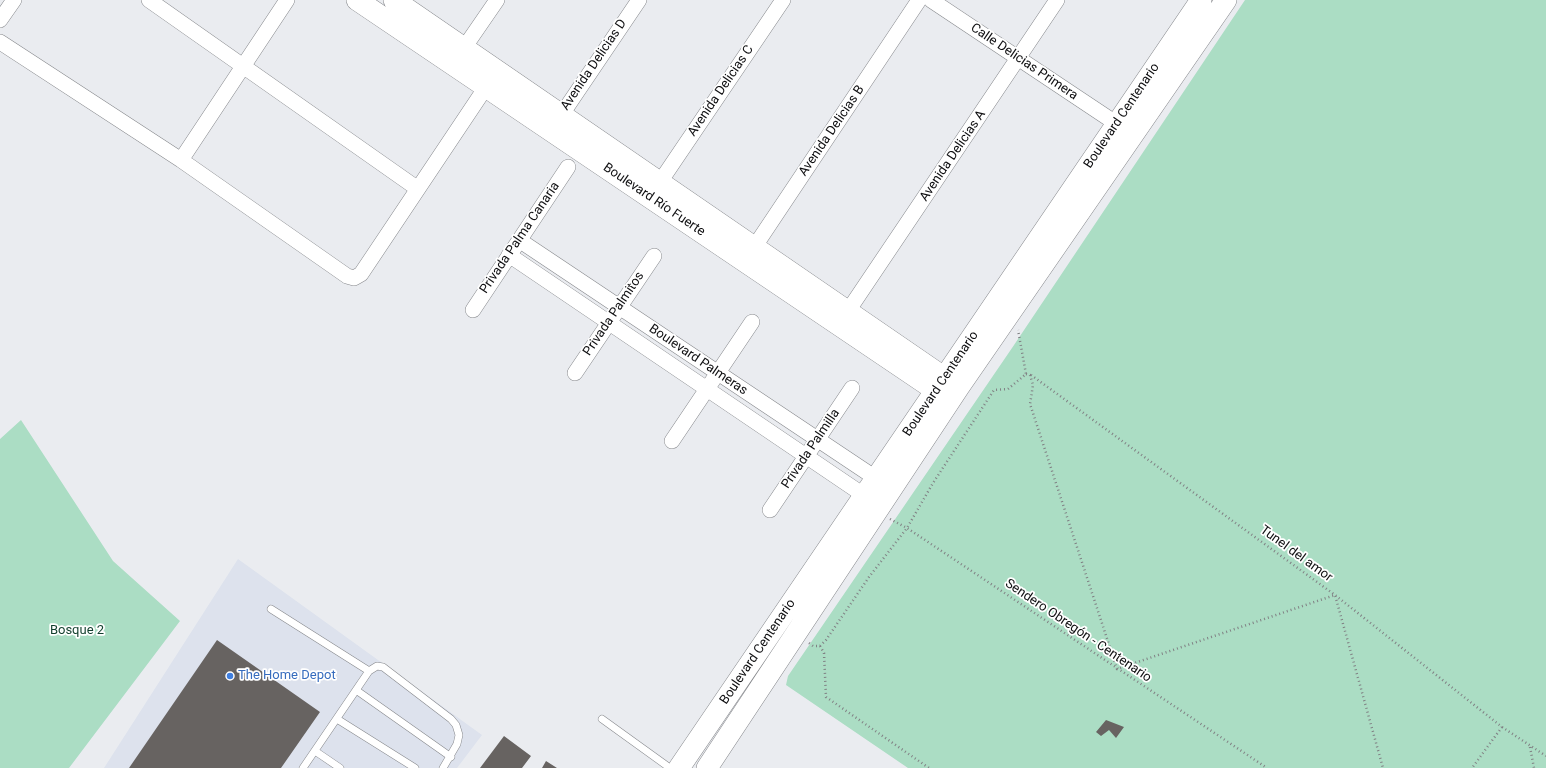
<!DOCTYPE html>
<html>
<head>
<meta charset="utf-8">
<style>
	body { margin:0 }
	canvas { display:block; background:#eaecf0 }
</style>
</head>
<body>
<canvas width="1546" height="768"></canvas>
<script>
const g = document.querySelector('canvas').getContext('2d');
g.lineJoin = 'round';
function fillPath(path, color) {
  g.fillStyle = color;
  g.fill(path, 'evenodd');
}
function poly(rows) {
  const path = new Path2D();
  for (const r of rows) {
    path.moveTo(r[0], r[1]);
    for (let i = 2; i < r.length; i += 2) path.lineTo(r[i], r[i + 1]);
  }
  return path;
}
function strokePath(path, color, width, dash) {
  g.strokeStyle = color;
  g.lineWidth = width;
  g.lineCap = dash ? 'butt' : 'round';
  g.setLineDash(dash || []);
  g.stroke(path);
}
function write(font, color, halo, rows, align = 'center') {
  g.font = font + ' Roboto,sans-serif';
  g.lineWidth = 3.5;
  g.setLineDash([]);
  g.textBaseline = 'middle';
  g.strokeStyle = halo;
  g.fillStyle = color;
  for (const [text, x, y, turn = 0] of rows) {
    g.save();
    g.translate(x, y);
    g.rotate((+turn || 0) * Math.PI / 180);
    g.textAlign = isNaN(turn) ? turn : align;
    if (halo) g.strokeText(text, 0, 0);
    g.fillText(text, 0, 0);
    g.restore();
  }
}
fillPath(poly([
	[238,559,482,735,457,768,104,768]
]), '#dde2ed');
fillPath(poly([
	[1245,0,1546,0,1546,768,908,768,786,685,788,676,1012,348],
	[21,420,113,561,180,621,69,768,0,768,0,439]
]), '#abddc4');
fillPath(poly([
	[217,640,320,712,281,768,129,768],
	[1106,720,1124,727,1116,738,1109,730,1101,736,1096,732],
	[504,736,531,756,522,768,480,768],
	[546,761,557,768,542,768]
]), '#676361');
const lane = poly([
	[271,609,369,671,303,768],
	[369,671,377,666,383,667,451,719,456,725,459,735,457,744,443,768],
	[356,690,451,757],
	[337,719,415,768],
	[602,719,670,768],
	[315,751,340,768]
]);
const street = poly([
	[149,0,418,189],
	[931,0,1117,124],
	[0,20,14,0],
	[0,42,181,160,347,276,354,278,361,274,486,87],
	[464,48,497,0],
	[556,123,639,0],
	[181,160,287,0],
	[660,182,783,0],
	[519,240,877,479],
	[509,255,865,496],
	[749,255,919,0],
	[473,310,568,167],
	[848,311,1057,0],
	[575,373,654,256],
	[672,441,752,322],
	[770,510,852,388]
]);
const secondary = poly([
	[357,0,947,398],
	[394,0,955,385],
	[679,768,1201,0],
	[707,768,959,387,1226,0]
]);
strokePath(lane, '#85878b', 8);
strokePath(street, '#85878b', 16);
strokePath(secondary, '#85878b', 22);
strokePath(poly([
	[1026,374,1030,375,1033,385,1030,404,1117,669,1335,595,1383,768],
	[1031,375,1335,595,1502,727,1472,768],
	[890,519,907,528,1267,768],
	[809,643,813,646,820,646,826,640,869,577,907,528,933,483,994,390,1008,389,1026,374,1018,330],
	[820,646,824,653,826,697,929,768],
	[1502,727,1546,756],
	[1530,747,1534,768]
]), '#808184', 2.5, [1, 3]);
strokePath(lane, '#fff', 7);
strokePath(street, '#fff', 15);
strokePath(secondary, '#fff', 21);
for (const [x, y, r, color] of [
	[230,676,4,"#3f7fe0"]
]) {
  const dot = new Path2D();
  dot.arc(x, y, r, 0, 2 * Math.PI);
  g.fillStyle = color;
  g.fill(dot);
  strokePath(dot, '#fff', 1.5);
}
write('13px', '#0f0f11', '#fff', [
	["Calle Delicias Primera",1024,62,34],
	["Avenida Delicias D",594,65,-56],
	["Avenida Delicias C",721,91,-56],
	["Boulevard Centenario",1122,116,-56],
	["Avenida Delicias B",832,131,-56],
	["Avenida Delicias A",953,156,-56],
	["Boulevard Río Fuerte",654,200,34],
	["Privada Palma Canaria",520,238,-56],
	["Privada Palmitos",614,314,-56],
	["Boulevard Palmeras",698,360,34],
	["Boulevard Centenario",941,384,-56],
	["Privada Palmilla",811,449,-56],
	["Tunel del amor",1296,554,36],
	["Sendero Obregón - Centenario",1078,631,34],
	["Boulevard Centenario",758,652,-56]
]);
write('13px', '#103e2c', '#fff', [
	["Bosque 2",77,631]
]);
write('13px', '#366cbe', '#fff', [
	["The Home Depot",238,676]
], 'left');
</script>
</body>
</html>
